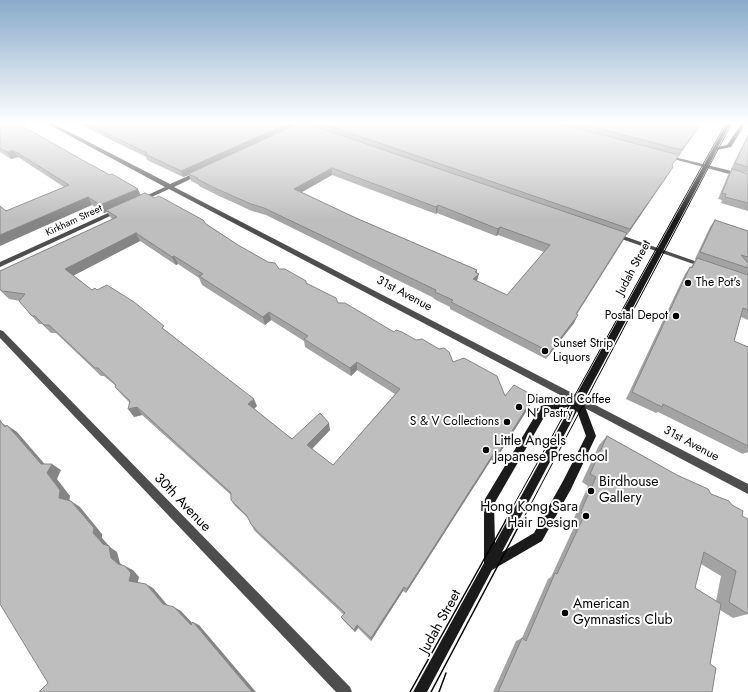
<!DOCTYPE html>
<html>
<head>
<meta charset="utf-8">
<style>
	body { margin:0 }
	canvas { display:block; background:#fff }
</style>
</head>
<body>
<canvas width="748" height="692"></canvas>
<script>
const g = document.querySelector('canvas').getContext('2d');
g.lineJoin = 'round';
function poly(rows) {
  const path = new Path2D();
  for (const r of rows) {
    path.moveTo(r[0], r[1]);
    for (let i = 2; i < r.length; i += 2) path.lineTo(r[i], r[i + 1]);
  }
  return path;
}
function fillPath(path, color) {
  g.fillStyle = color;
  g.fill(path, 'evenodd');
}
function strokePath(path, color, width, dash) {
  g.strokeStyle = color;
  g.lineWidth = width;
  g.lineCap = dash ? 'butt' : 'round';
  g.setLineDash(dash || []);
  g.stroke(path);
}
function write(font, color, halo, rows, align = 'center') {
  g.font = font + ' Jost,sans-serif';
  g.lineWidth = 4;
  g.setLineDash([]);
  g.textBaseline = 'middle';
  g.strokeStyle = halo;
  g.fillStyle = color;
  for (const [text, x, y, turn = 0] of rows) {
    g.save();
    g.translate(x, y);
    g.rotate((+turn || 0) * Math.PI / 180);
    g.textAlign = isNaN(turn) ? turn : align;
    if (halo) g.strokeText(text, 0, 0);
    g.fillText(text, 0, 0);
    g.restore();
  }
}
fillPath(poly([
	[46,123,52,123,170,184,197,172,201,172,201,174,174,187,748,484,748,494,169,189,143,201,139,201,139,199,165,187,46,123],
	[666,155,748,175,748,179,666,157,666,155],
	[119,208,121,209,121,211,0,267,0,262,119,208],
	[615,233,706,265,707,266,706,267,702,267,613,236,613,234,615,233],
	[0,330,3,331,350,687,352,692,336,692,0,338,0,330]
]), '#4e4e4e');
fillPath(poly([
	[727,123,731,123,718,147,727,145,742,123,746,123,731,147,717,150,583,401,596,436,571,489,542,541,492,570,427,692,413,692,484,563,484,503,485,499,541,406,575,397,727,123],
	[571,406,495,543,494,504,547,412,571,406],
	[577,411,586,436,563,481,534,533,502,552,577,411]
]), '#1b1b1b');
strokePath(poly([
	[505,521,726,123],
	[522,521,732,123]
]), '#000', 1);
strokePath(poly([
	[410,692,506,520],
	[431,692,522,520],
	[439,692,446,673]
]), '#000', 1.5);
fillPath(poly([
	[0,123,140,195,155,198,206,224,238,245,279,269,306,283,338,303,394,332,416,340,453,362,505,396,534,396,531,404,494,462,491,460,406,593,403,591,371,641,358,628,355,632,343,620,341,617,344,615,261,537,254,530,251,524,249,519,235,506,231,500,231,495,142,415,134,417,130,403,122,395,115,387,116,386,104,376,101,376,56,333,51,333,42,324,39,324,19,301,20,301,9,299,0,290,0,271,113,219,111,218,107,212,104,213,92,205,6,211,64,187,18,157,11,159,0,152],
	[140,241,176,265,178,264,199,278,202,285,265,325,271,320,304,341,305,347,351,376,357,370,395,394,333,465,312,449,330,430,292,439,254,409,257,406,167,331,97,290,92,290,73,275],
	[77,123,295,123,295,125,306,123,701,123,679,156,678,155,672,166,673,167,670,172,627,235,626,235,576,314,574,323,546,359,450,309,450,307,434,299,434,298,266,215,252,211,219,196,199,186,199,185,191,181,189,175,183,177,147,160,146,157],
	[332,175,436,214,437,213,496,236,498,235,544,252,507,295,477,281,477,270,356,218,302,192],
	[748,134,748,173,731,169],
	[732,169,748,174,748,211,721,203,722,200,718,199,728,175],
	[715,220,748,231,748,320,741,317,734,341,748,347,748,452,746,453,744,453,743,454,658,412,656,413,626,399,685,274,690,267,691,267,696,259,695,259,710,227],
	[607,436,711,494,742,516,748,614,733,618,720,610,710,664,712,692,493,692,516,641,522,638,548,579,551,577,575,525,574,518,588,486,582,482,599,445],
	[701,564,721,576,716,601,695,588]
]), '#a3a3a3');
fillPath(poly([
	[289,123,295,123,296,126,188,174,189,175,183,177,181,171],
	[701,123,679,156,682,150],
	[13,150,18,157,11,159,7,152],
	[673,167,670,172,627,235,630,229],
	[332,168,332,175,295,196,294,189],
	[138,189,141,196,106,210,107,212,104,213,100,205],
	[88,197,92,205,0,246,0,235],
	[438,205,437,213,436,214,436,207],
	[500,227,498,235,496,236,498,229],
	[136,233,140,241,71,277,65,269],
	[627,233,623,241,572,322,576,314],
	[174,256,178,264,176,265,172,257],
	[477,270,476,276,479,274,477,281,471,287,475,272],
	[269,312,271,320,265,325,263,317],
	[578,315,574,323,546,359,550,352],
	[357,362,357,370,351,376,350,368],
	[534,396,531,404,494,462,497,455],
	[254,399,257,406,251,411,248,404],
	[137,407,142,415,134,417,128,409],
	[0,419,2,423,9,428,15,434,0,424],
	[329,423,330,430,309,452,307,445],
	[7,425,17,432,49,469,52,464,61,470,57,479,70,496,69,505,59,498,41,464],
	[494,453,491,460,406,593,407,589],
	[71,501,80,507,102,534,102,538,110,547,117,552,120,563,126,569,118,564,111,558,103,544,93,533],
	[125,566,133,570,139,577,137,585,129,581],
	[146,584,153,588,170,608,163,604],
	[404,587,403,591,371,641,371,638],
	[174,607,181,611,197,628,191,625],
	[193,622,199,625,256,692,252,692],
	[357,625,358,628,355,632,354,630]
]), '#858585');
const building = poly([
	[0,123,17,123,86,162,110,175,112,174,138,189,100,205,88,197,0,235,0,206,6,211,69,185,13,150,7,152,0,148,0,123],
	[86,123,289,123,181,171,145,154,147,153,86,123],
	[300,123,305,123,627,233,576,314,578,315,550,352,451,302,453,300,435,292,436,290,264,208,251,204,217,189,197,179,198,178,188,174,300,123],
	[332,168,436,207,438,205,498,229,500,227,550,245,507,295,473,279,479,274,475,272,477,270,356,218,294,189,332,168],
	[321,123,557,123,679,155,672,165,673,167,630,229,321,123],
	[578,123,701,123,682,150,578,123],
	[748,136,748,167,735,163,748,136],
	[732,169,748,174,748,203,725,197,726,194,722,193,732,169],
	[145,193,155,198,159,196,203,220,206,224,238,245,268,262,275,263,279,269,285,269,306,281,306,283,336,298,338,303,345,303,394,332,396,330,402,332,416,340,422,339,439,349,444,348,449,352,453,362,464,358,497,376,505,396,514,385,534,396,497,455,494,453,407,589,404,587,371,638,357,625,354,630,341,617,345,613,257,531,251,524,247,516,231,500,231,493,137,407,128,409,130,401,115,387,116,385,98,368,95,368,49,325,44,325,35,316,32,316,19,301,25,294,2,291,0,289,0,271,117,217,106,210,145,193],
	[136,233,172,257,174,256,203,274,199,276,263,317,269,312,308,336,304,339,350,368,357,362,400,389,333,465,307,445,329,423,320,413,292,439,248,404,254,399,162,328,164,326,134,302,107,285,97,290,95,288,92,290,65,269,136,233],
	[715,220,748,231,748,257,741,255,748,263,748,268,700,252,715,220],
	[697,258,748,275,748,310,743,308,734,341,748,347,748,446,663,404,662,407,632,392,690,267,692,268,697,258],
	[0,421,5,427,7,425,41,464,52,464,47,473,60,490,59,498,71,501,94,528,93,533,103,544,109,546,111,558,118,564,125,566,131,573,129,581,146,584,163,604,174,607,191,625,193,622,252,692,39,692,48,683,0,604,0,421],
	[607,436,677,475,708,489,711,494,729,501,732,505,743,511,742,516,748,519,748,614,729,602,736,571,704,552,695,588,721,604,710,664,716,668,712,692,498,692,522,638,526,641,555,573,557,574,583,518,581,511,596,477,590,474,607,436]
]);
fillPath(building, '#bebebe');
strokePath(building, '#858585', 1);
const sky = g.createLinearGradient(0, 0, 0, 220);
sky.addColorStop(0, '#89aaca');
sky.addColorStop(0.56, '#fff');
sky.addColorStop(1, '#ffffff00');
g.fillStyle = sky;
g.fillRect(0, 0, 748, 220);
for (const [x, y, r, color] of [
	[688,283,4,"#000"],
	[676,316,4,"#000"],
	[545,351,4,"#000"],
	[519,407,4,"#000"],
	[507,422,4,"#000"],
	[486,450,4,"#000"],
	[591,491,4,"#000"],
	[586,516,4,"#000"],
	[565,613,4,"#000"]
]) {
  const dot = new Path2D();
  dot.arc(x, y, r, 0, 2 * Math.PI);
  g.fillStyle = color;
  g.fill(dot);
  strokePath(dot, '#fff', 1.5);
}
write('10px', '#000', '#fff', [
	["Kirkham Street",74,221,-25]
]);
write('12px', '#000', '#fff', [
	["Judah Street",634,268,-62],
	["31st Avenue",404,294,28],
	["31st Avenue",691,444,28]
]);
write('12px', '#000', '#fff', [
	["The Pot's",696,283],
	["Postal Depot",668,316,"right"],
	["Sunset Strip",553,344],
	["Liquors",553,358],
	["Diamond Coffee",527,400],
	["N’ Pastry",527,414],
	["S & V Collections",499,422,"right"]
], 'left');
write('14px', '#000', '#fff', [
	["Little Angels",494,442],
	["Japanese Preschool",494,458],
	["Birdhouse",599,483],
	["Gallery",599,499],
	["Hong Kong Sara",578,508,"right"],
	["Hair Design",578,524,"right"],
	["American",573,605],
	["Gymnastics Club",573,621]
], 'left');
write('14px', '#000', '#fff', [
	["30th Avenue",182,503,46],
	["Judah Street",441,622,-61]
]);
</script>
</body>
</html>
